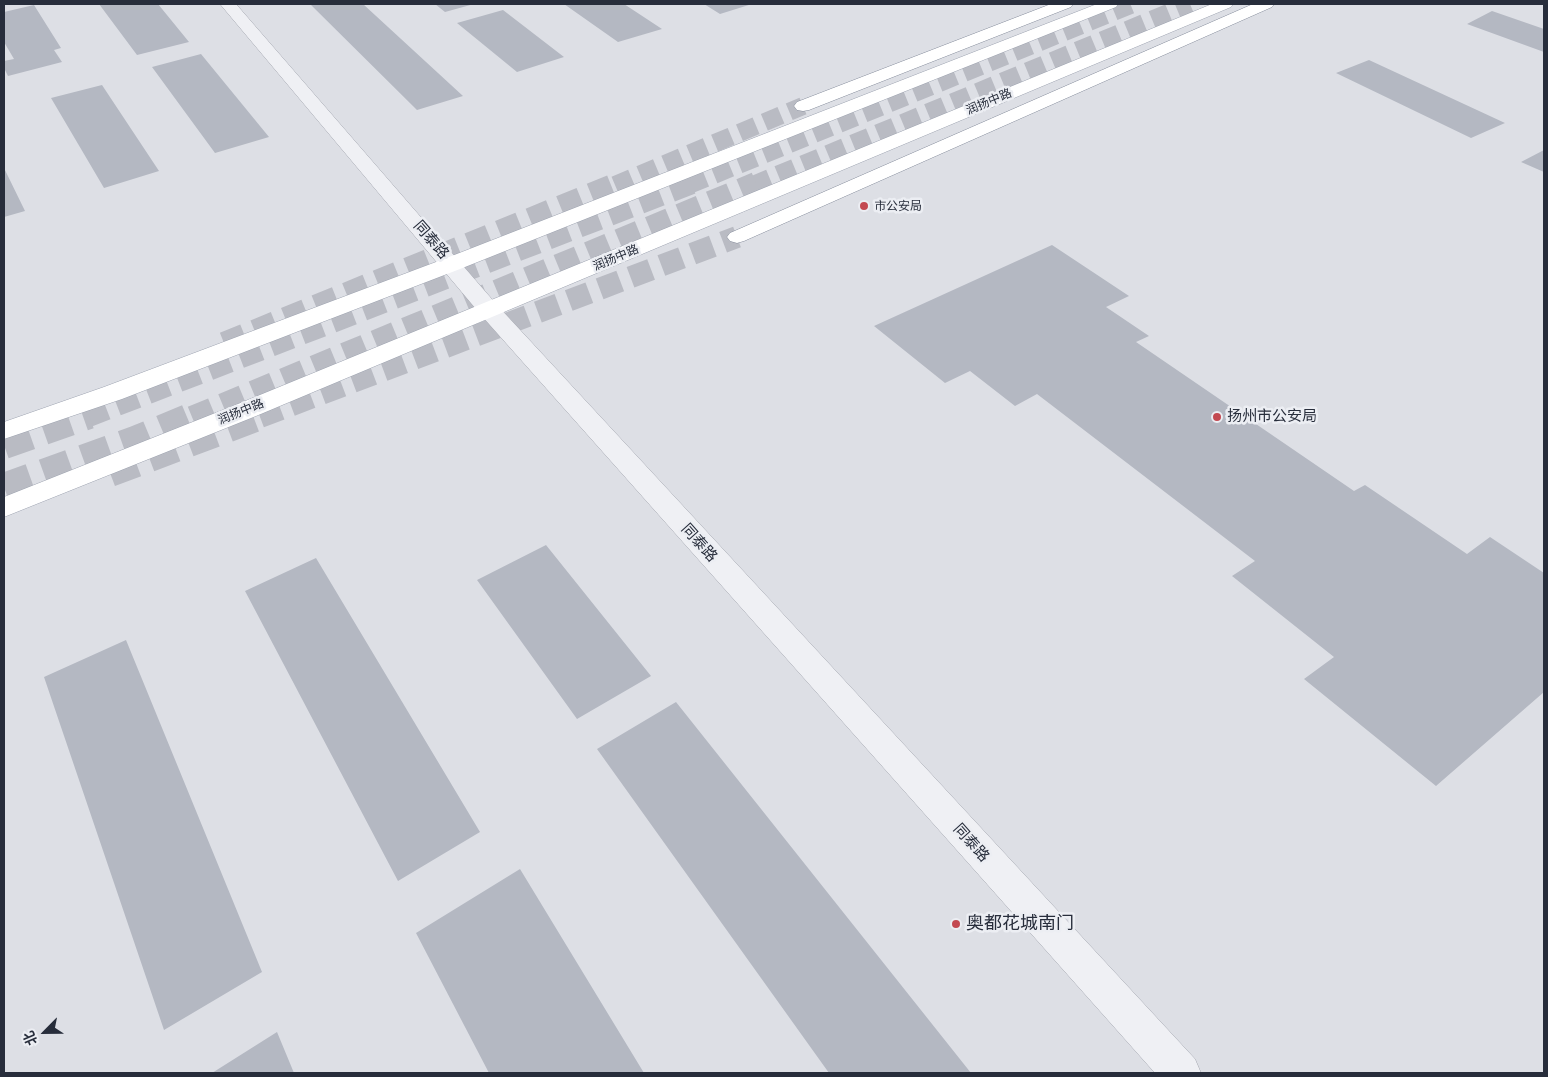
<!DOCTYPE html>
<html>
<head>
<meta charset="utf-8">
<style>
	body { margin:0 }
	#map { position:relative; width:1548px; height:1077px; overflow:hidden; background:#dddfe5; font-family:Figtree,"Noto Sans SC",sans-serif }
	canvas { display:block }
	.frame { position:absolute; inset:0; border:5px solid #272d3b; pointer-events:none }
	.north { position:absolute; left:20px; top:1007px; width:50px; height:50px; -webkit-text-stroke:4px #eceef3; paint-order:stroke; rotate:247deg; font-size:14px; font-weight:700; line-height:20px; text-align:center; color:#272d3b }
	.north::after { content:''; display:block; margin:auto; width:18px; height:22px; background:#272d3b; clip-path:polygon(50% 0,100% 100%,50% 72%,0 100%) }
</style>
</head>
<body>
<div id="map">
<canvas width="1548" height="1077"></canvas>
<div class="frame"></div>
<div class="north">北</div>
</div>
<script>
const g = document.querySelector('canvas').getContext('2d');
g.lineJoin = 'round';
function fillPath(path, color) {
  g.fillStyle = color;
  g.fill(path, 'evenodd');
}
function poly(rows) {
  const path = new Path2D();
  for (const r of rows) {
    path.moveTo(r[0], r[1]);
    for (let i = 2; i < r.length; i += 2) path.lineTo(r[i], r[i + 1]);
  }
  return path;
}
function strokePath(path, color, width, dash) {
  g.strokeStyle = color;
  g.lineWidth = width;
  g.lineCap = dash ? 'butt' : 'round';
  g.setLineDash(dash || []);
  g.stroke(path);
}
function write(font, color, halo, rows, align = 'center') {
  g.font = font + ' Figtree,"Noto Sans SC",sans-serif';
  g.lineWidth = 5;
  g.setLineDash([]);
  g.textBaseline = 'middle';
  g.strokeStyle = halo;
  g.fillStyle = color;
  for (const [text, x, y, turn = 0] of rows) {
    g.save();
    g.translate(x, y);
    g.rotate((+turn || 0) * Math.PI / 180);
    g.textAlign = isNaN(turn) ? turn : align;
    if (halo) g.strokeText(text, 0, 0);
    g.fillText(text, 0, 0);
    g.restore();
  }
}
fillPath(poly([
	[99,4,158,4,189,42,137,55],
	[310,4,363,4,463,96,417,110],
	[435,4,474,4,445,12],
	[564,4,624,4,662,29,618,42],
	[704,4,752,4,720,14],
	[34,5,61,48,54,50,62,62,8,76,4,68,4,61,14,59,4,42,4,12],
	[503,10,564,57,517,72,457,23],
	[1492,11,1544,29,1544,52,1467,24],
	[201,54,269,137,215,153,152,67],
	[1369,60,1505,123,1471,138,1336,73],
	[102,85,159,171,104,188,51,98],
	[1544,150,1544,172,1521,162],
	[4,168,25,211,4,217],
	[1052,245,1129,296,1106,307,1149,336,1136,342,1354,491,1365,485,1467,554,1490,537,1544,573,1544,692,1436,786,1304,679,1334,657,1232,576,1255,561,1037,394,1015,406,970,371,945,383,874,326],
	[546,545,651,676,577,719,477,580],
	[316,558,480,832,398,881,245,591],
	[126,640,262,972,164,1030,44,677],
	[676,702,971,1073,829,1073,597,749],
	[520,869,644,1073,489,1073,416,933],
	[277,1032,294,1073,212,1073]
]), '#b4b8c2');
strokePath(poly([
	[615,185,803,106],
	[689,185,1133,4],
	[753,185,1190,4]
]), '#b9bbc3', 18, [18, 9]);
strokePath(poly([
	[224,343,618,183],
	[86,417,692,183],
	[192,417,756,183],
	[260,417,737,237]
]), '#b9bbc3', 22, [22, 11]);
strokePath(poly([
	[4,445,89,415],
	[110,473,263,415],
	[4,487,135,440,195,415]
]), '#b9bbc3', 28, [28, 14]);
const minor = poly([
	[220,4,236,4,497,305,1195,1059,1201,1073,1155,1073,481,315,220,4]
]);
const major = poly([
	[1097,4,1118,4,1116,7,460,269,122,399,4,439,4,422,104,387,444,259,1097,4],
	[1212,4,1233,4,1231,7,256,416,4,517,4,497,238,404,1212,4]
]);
const highway = poly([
	[1051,4,1073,4,1071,7,809,110,803,111,797,110,794,106,797,102,1051,4],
	[1253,4,1274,4,1272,7,744,241,737,243,730,241,727,237,730,233,1253,4]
]);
strokePath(minor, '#a3a6af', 1);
strokePath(major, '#9da3b0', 1);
strokePath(highway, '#858c9b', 1);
fillPath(minor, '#eff0f4');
fillPath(major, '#fff');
fillPath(highway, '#fff');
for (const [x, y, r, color] of [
	[864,206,5,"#c34951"],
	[1217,417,5,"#c34951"],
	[956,924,5,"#c34951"]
]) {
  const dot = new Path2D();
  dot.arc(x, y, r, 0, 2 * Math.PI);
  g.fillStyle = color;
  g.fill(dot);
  strokePath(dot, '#eceef3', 2);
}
write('12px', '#272d3b', '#eceef3', [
	["润扬中路",989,102,-23],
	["润扬中路",616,258,-23],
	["润扬中路",241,412,-22]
]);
write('12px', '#272d3b', '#eceef3', [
	["市公安局",874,206]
], 'left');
write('15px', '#272d3b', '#eceef3', [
	["同泰路",431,240,49],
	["同泰路",699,543,48],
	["同泰路",971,843,48]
]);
write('15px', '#272d3b', '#eceef3', [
	["扬州市公安局",1227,417]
], 'left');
write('18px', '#272d3b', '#eceef3', [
	["奥都花城南门",966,924]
], 'left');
</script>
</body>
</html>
